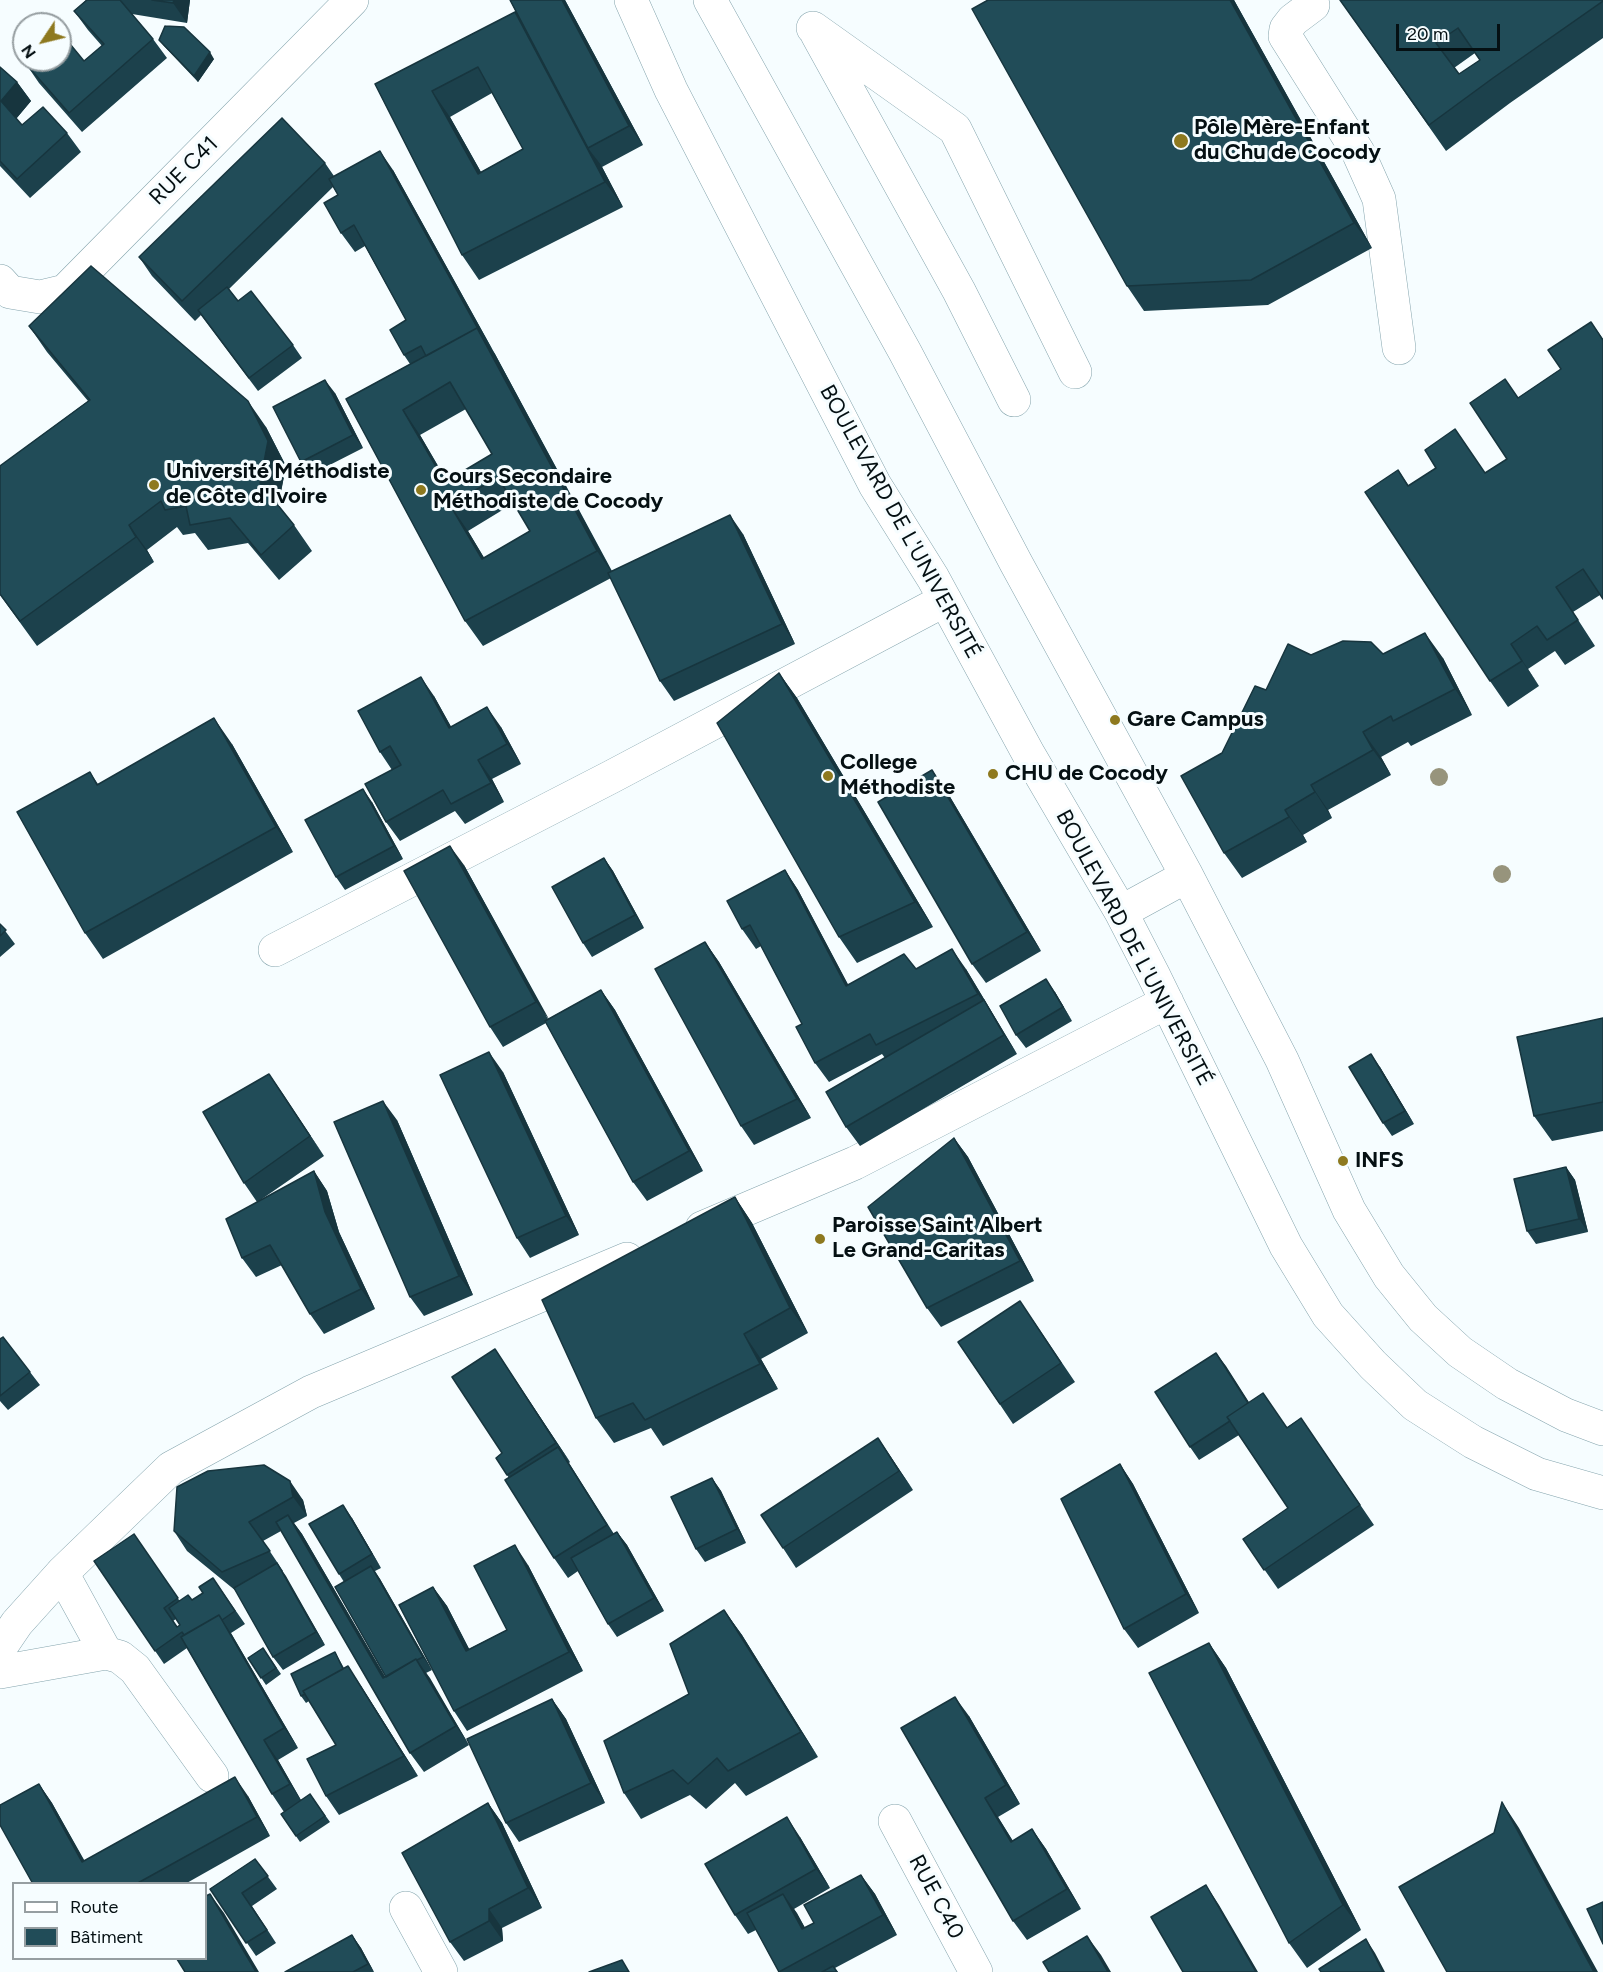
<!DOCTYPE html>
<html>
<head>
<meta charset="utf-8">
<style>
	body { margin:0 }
	#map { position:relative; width:1603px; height:1972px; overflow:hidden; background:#f6fdff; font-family:Figtree,sans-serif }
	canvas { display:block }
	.legend { position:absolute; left:12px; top:1882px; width:195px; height:78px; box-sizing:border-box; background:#f6fdff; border:2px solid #969ea1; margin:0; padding:8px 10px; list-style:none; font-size:18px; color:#051013 }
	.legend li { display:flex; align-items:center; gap:12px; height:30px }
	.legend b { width:30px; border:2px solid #969ea1 }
	.north { position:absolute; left:12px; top:12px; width:60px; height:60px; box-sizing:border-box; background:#f6fdff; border:2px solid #969ea1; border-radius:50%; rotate:235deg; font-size:16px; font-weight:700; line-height:24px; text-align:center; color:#051013 }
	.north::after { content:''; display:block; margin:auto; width:21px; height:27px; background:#8e791f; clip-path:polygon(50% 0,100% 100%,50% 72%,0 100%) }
	.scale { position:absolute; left:1396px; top:24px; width:104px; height:27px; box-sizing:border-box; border:3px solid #051013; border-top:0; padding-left:8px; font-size:18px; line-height:21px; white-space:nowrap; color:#051013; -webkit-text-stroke:4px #f6fdff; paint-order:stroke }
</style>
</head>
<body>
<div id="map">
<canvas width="1603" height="1972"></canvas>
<ul class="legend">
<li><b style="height:8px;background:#fff"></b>Route</li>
<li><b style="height:16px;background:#214c58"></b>Bâtiment</li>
</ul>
<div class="north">N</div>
<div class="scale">20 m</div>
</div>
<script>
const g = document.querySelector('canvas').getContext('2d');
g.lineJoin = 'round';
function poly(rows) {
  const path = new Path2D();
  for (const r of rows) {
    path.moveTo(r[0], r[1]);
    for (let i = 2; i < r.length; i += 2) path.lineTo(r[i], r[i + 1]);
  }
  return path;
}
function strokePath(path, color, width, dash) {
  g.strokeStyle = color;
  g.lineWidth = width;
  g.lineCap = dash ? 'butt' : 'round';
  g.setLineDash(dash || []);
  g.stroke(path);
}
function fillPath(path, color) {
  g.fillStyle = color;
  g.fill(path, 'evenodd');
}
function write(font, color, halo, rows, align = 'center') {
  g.font = font + ' Figtree,sans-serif';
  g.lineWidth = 6;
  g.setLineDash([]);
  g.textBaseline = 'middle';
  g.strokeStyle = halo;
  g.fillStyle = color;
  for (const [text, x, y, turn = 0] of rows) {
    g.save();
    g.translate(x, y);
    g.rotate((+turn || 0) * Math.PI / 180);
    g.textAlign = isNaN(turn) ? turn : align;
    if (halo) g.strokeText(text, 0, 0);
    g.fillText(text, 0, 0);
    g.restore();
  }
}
const minor = poly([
	[631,0,671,90,875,485,933,578,1028,753,1121,912,1154,976,1286,1246,1328,1315,1373,1365,1415,1405,1473,1442,1537,1474,1603,1493],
	[710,0,905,352,1016,563,1187,876,1282,1060,1349,1210,1389,1276,1423,1318,1460,1352,1507,1384,1566,1415,1603,1429],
	[1313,5,1293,20,1286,29,1285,36,1358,152,1379,199,1399,348],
	[813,28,955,129,1075,372],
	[817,34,959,291,1014,400],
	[0,281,10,292,40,297,65,291,352,0],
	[1121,912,1187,876],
	[275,950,611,777,945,600],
	[702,1228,855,1163,1167,1002],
	[62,1573,106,1653],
	[0,1648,17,1623,62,1573,171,1468,311,1392,627,1259],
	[0,1672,106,1653,120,1657,135,1669,212,1776],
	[895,1821,976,1972],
	[406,1908,441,1972]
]);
strokePath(minor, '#84a4ad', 34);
strokePath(minor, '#fff', 33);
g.fillStyle = '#97947c';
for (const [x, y] of [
	[1439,777],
	[1502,874]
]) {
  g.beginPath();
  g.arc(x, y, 9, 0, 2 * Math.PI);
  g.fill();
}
fillPath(poly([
	[86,0,190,0,187,23,132,14,153,39,167,58,82,132,39,83,26,64,84,61,102,46,88,30,74,11],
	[510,0,565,0,643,145,602,167,601,165,623,207,479,280,462,255,375,84,519,18],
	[492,93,523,149,481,172,450,117],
	[1234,0,1372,248,1268,305,1144,311,1127,286],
	[1340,0,1603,0,1603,38,1510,103,1446,151],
	[1475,53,1480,60,1459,74,1454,68],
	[159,40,214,59,198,82,164,46],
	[0,67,17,82,31,101,16,119,22,125,67,133,81,152,30,198,0,166],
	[325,163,334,176,393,170,495,354,612,571,743,534,795,644,674,701,660,681,611,578,483,646,465,621,346,399,410,364,404,355,406,320,365,246,355,252,341,233,338,195,333,187,229,289,238,301,293,345,302,358,258,391,201,315,195,321,152,276,139,257],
	[466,409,492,454,447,481,420,435],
	[514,503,530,531,484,558,468,531],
	[1591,322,1603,339,1603,599,1600,595,1573,612,1595,646,1565,665,1555,651,1528,669,1539,686,1508,707,1490,681,1398,470,1409,486,1485,473,1507,459,1505,379,1518,398,1561,369],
	[29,326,266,427,286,466,278,506,294,525,312,551,279,580,248,543,208,550,195,533,183,535,177,527,147,550,154,562,37,646,0,595,0,466,88,401,47,352],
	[335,393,363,448,310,475,301,462],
	[1383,654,1443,658,1472,715,1411,746,1408,742,1381,757,1391,775,1328,810,1332,818,1303,835,1307,842,1242,878,1224,853,1222,753,1266,690,1311,655],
	[779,673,797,698,933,927,857,963,839,937],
	[434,696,451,727,501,727,521,764,492,779,504,802,465,824,455,811,400,841,386,822,392,770,380,752],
	[232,744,293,852,103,959,85,933,90,772,98,784],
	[932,770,946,790,1041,951,986,983,972,964],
	[372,802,403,859,345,890,336,877],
	[604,858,613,871,644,928,592,957,583,943],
	[464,865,548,1019,601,990,615,1010,703,1171,647,1201,633,1182,546,1023,503,1047,490,1027],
	[785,870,798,890,848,985,916,969,966,969,1017,1054,860,1146,846,1127,885,1058,882,1054,829,1082,815,1063,802,1024,761,946,756,949,742,929],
	[0,924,15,944,0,957],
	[705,942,719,962,811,1118,754,1145,741,1126],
	[1055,992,1072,1021,1026,1048,1016,1035],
	[1603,1018,1603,1131,1552,1141,1534,1116],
	[1380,1067,1414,1124,1392,1136,1383,1123],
	[503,1072,579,1235,530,1258,517,1238],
	[269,1074,324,1156,259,1201,314,1171,327,1191,339,1232,375,1309,324,1334,310,1314,282,1265,256,1277,242,1258,257,1202,244,1183],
	[397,1120,473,1295,424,1316,410,1297],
	[954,1138,968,1157,1034,1281,941,1327,927,1308],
	[1566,1167,1575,1180,1588,1232,1536,1244,1527,1231],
	[735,1197,752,1223,808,1333,761,1359,778,1389,663,1446,651,1428,614,1443,596,1418],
	[1033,1320,1075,1382,1013,1424,958,1342],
	[0,1339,30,1372,40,1385,8,1410,0,1401],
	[495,1349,570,1462,569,1463,614,1534,617,1532,627,1545,664,1611,617,1637,608,1624,578,1571,568,1578,554,1558,509,1478,496,1458,502,1453],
	[1216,1353,1249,1403,1287,1427,1301,1418,1374,1525,1278,1589,1243,1539,1288,1508,1239,1435,1199,1460,1190,1447],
	[878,1438,913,1490,796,1568,783,1548],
	[1120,1464,1133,1484,1199,1613,1138,1648,1124,1629],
	[264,1465,303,1500,307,1516,294,1523,302,1534,385,1677,386,1677,344,1582,339,1574,352,1518,381,1568,375,1571,380,1579,432,1670,426,1673,469,1745,424,1772,410,1753,281,1531,263,1541,283,1571,282,1571,325,1645,283,1670,273,1657,236,1591,187,1551,174,1531],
	[712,1478,721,1491,746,1543,705,1562,696,1549],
	[134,1534,179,1600,192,1600,203,1593,213,1578,245,1624,231,1633,298,1748,278,1760,301,1800,310,1794,330,1822,300,1842,281,1814,284,1812,272,1794,187,1648,164,1664,94,1561],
	[176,1619,180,1625,177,1627,173,1621],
	[528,1565,583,1671,467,1731,454,1711,433,1587,447,1606,469,1649,507,1630],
	[724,1610,742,1635,818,1757,746,1796,735,1783,706,1809,690,1795,641,1819,624,1793,689,1694],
	[1209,1643,1226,1668,1361,1930,1307,1968,1289,1943],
	[263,1648,281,1674,266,1685,248,1658],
	[335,1652,344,1668,361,1686,418,1776,339,1815,326,1796,336,1745,309,1701,306,1703,301,1696],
	[552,1699,566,1719,605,1803,519,1842,506,1823],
	[969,1716,1020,1804,998,1817,1013,1841,1032,1829,1046,1849,1081,1909,1027,1940,1013,1921,901,1728],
	[39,1784,52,1803,84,1861,248,1796,270,1836,185,1884,33,1884],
	[488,1803,502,1823,542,1908,502,1928,503,1941,464,1961,450,1942],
	[800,1837,830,1888,794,1909,805,1928,814,1923,861,1875,875,1894,897,1935,835,1968,838,1972,779,1972,756,1930,748,1934,735,1915],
	[255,1859,277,1889,252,1906,276,1943,256,1956,210,1889],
	[352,1935,361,1948,374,1972,285,1972]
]), '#1c414c');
fillPath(poly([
	[174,0,190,0,187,23,173,3],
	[562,0,565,0,643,145,629,126],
	[1230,0,1234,0,1372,248,1354,223],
	[515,12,591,146,588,148,601,165,623,207,605,182],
	[210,52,214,59,198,82,194,76],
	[17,82,31,101,15,120,1,101],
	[432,91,450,117,496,199,478,174],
	[380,151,393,170,492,349,478,329],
	[477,328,495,354,614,576,597,551],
	[325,380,335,393,363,448,353,435],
	[248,401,266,427,286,466,278,508,260,483],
	[403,410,420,435,458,501,445,482],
	[450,505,468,531,500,584,482,559],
	[730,515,743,534,795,644,782,624],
	[129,525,147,550,154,562,136,537],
	[1425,633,1443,658,1472,715,1455,689],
	[1511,644,1528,669,1539,686,1522,661],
	[779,673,797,698,933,927,915,902],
	[421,677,434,696,463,748,449,728],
	[487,707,501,727,521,764,507,744],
	[214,718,232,744,293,852,276,827],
	[1363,732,1381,757,1391,775,1373,750],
	[478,760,492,779,504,802,491,783],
	[932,770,946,790,1041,951,1027,932],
	[1311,785,1328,810,1332,818,1315,792],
	[363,789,372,802,403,859,394,846],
	[1285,810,1303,835,1307,842,1289,817],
	[450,846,464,865,550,1021,536,1002],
	[604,858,613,871,644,928,635,915],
	[785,870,798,890,859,1005,846,986],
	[705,942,719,962,811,1118,797,1099],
	[952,949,966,969,1017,1054,1004,1035,990,1012,978,994],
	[1046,979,1055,992,1072,1021,1063,1007],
	[601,990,615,1010,703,1171,689,1151],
	[489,1052,503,1072,579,1235,566,1216],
	[1371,1054,1380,1067,1414,1124,1405,1111],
	[269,1074,283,1094,324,1156,310,1136],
	[383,1101,397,1120,473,1295,459,1276],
	[954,1138,968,1157,1034,1281,1020,1261],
	[1566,1167,1575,1180,1588,1232,1579,1219],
	[314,1171,327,1191,339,1232,375,1309,361,1289,325,1212],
	[735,1197,752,1223,808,1333,790,1308],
	[744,1334,761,1359,778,1389,760,1364],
	[495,1349,508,1369,570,1462,556,1443],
	[1216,1353,1226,1366,1261,1421,1251,1408],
	[878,1438,891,1457,913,1490,899,1471],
	[558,1447,571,1467,620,1545,607,1525],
	[1120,1464,1133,1484,1199,1613,1186,1594],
	[712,1478,721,1491,746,1543,737,1529],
	[290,1481,303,1500,307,1516,293,1497],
	[343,1505,352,1518,381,1568,372,1554],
	[288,1515,302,1534,397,1697,383,1678],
	[617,1532,627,1545,664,1611,654,1598],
	[515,1545,528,1565,583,1671,569,1652],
	[277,1563,286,1576,325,1645,316,1632],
	[371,1566,380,1579,432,1670,423,1657],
	[433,1587,447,1606,480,1670,466,1651],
	[724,1610,742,1635,818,1757,801,1732],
	[219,1615,232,1635,298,1748,284,1728],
	[1209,1643,1226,1668,1361,1930,1343,1905],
	[416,1659,430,1678,469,1745,456,1726],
	[348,1666,361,1686,418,1776,404,1756],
	[955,1697,969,1716,1020,1804,1006,1785],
	[552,1699,566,1719,605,1803,591,1783],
	[264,1740,278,1760,303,1804,290,1784],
	[235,1777,248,1796,270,1836,257,1817],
	[39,1784,52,1803,96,1881,82,1862],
	[985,1798,998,1817,1025,1861,1011,1842],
	[1502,1802,1519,1828,1598,1972,1594,1972],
	[488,1803,502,1823,542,1908,528,1888],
	[787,1817,800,1837,830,1888,816,1869],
	[1032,1829,1046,1849,1081,1909,1067,1889],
	[861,1875,875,1894,897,1935,883,1915],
	[1206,1885,1219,1905,1258,1972,1256,1972],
	[210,1894,224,1913,259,1972,256,1972],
	[783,1894,797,1913,816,1948,802,1929],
	[489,1909,502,1928,503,1941,489,1921],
	[352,1935,361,1948,374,1972,368,1964],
	[1087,1936,1101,1955,1111,1972,1108,1972],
	[1366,1939,1375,1953,1385,1972,1383,1972]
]), '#17353e');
const building = poly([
	[87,0,120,0,153,39,69,113,26,64,30,60,60,60,60,34,61,33,84,61,104,44,74,11,87,0],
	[152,0,174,0,173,3,152,0],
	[510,0,562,0,629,126,588,148,510,0],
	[988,0,1230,0,1354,223,1251,280,1127,286,972,9,988,0],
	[1340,0,1603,0,1603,1,1493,78,1429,125,1340,0],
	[1458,28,1480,60,1459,74,1436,43,1458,28],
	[515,12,605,182,462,255,375,84,515,12],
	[478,67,523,149,478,174,432,91,478,67],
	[165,26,184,27,210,52,194,76,159,40,165,26],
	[0,67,17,82,1,101,22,125,43,107,67,133,17,179,0,161,0,67],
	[282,118,325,163,182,301,139,257,282,118],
	[380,151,478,329,477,328,426,356,421,346,404,355,390,330,406,320,354,225,341,233,324,203,338,195,329,179,380,151],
	[91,266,248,401,268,441,260,483,294,525,261,555,230,518,190,525,186,506,165,510,161,501,129,525,136,537,20,621,0,594,0,466,90,400,29,326,91,266],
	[227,287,238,301,251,291,293,345,249,378,198,310,227,287],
	[1591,322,1603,340,1603,599,1583,569,1556,587,1578,620,1547,640,1537,626,1511,644,1522,661,1490,681,1365,492,1398,470,1408,486,1436,468,1425,450,1455,429,1485,473,1507,459,1470,403,1505,379,1518,398,1561,369,1548,350,1591,322],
	[477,328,597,551,465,621,346,399,477,328],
	[450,382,492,454,445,482,403,410,450,382],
	[498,477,530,531,482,559,450,505,498,477],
	[325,380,353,435,301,462,273,407,325,380],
	[730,515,782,624,660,681,608,573,730,515],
	[1425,633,1455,689,1393,721,1391,716,1363,732,1373,750,1311,785,1315,792,1285,810,1289,817,1224,853,1181,776,1222,753,1255,686,1266,690,1288,644,1311,655,1343,641,1371,642,1383,654,1425,633],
	[779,673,915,902,839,937,717,723,779,673],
	[421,677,449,728,487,707,507,744,478,760,491,783,451,804,443,790,386,822,365,784,401,765,390,746,380,752,358,711,421,677],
	[214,718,276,827,85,933,17,812,90,772,97,785,214,718],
	[932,770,1027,932,972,964,878,802,932,770],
	[363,789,394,846,336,877,305,820,363,789],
	[450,846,536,1002,490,1027,404,871,450,846],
	[604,858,635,915,583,943,552,887,604,858],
	[785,870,846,986,904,954,916,969,952,949,978,994,876,1045,870,1034,815,1063,796,1027,802,1024,750,925,742,929,727,901,785,870],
	[0,924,6,930,0,936,0,924],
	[705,942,797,1099,741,1126,655,969,705,942],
	[1046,979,1063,1007,1016,1035,1000,1006,1046,979],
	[601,990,689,1151,633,1182,545,1021,601,990],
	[984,1000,1004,1035,846,1127,826,1092,984,1000],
	[1603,1018,1603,1102,1534,1116,1517,1037,1603,1018],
	[489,1052,566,1216,517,1238,440,1075,489,1052],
	[1371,1054,1405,1111,1383,1123,1349,1067,1371,1054],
	[269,1074,310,1136,244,1183,203,1112,269,1074],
	[383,1101,459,1276,410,1297,334,1122,383,1101],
	[954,1138,1020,1261,927,1308,868,1207,954,1138],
	[1566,1167,1579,1219,1527,1231,1514,1179,1566,1167],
	[314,1171,325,1212,361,1289,310,1314,270,1245,242,1258,226,1219,314,1171],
	[735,1197,790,1308,744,1334,760,1364,645,1420,633,1403,596,1418,542,1300,735,1197],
	[1020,1301,1061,1363,1000,1404,958,1342,1020,1301],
	[3,1337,30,1372,0,1396,0,1339,3,1337],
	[495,1349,556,1443,507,1475,496,1458,502,1453,452,1377,495,1349],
	[1216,1353,1248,1403,1227,1417,1230,1421,1190,1447,1155,1392,1216,1353],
	[1263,1393,1287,1428,1301,1418,1360,1505,1264,1570,1243,1539,1288,1508,1227,1417,1263,1393],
	[878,1438,899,1471,783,1548,761,1515,878,1438],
	[558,1447,607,1525,554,1558,505,1480,558,1447],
	[1120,1464,1186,1594,1124,1629,1061,1499,1120,1464],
	[264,1465,290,1481,293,1497,249,1522,270,1551,222,1572,174,1531,177,1487,208,1471,264,1465],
	[712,1478,737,1529,696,1549,671,1497,712,1478],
	[343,1505,372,1554,339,1574,309,1524,343,1505],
	[288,1515,383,1678,416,1659,456,1726,410,1753,276,1522,288,1515],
	[617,1532,654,1598,608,1624,571,1558,617,1532],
	[134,1534,178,1598,164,1608,177,1627,180,1625,169,1608,188,1595,192,1600,203,1593,199,1587,213,1578,235,1611,222,1620,219,1615,184,1635,182,1632,155,1651,94,1561,134,1534],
	[515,1545,569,1652,454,1711,399,1605,433,1587,466,1651,507,1630,474,1566,515,1545],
	[277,1563,316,1632,273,1657,234,1588,277,1563],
	[371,1566,423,1657,417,1660,416,1659,386,1677,335,1587,371,1566],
	[724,1610,801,1732,728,1771,717,1758,688,1784,673,1770,624,1793,604,1741,689,1694,670,1644,724,1610],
	[219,1615,284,1728,264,1740,290,1784,272,1794,181,1637,219,1615],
	[1209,1643,1343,1905,1289,1943,1149,1673,1209,1643],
	[263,1648,276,1668,261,1678,248,1658,263,1648],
	[335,1652,343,1669,303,1691,305,1694,301,1696,291,1674,335,1652],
	[348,1666,404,1756,326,1796,307,1759,336,1745,303,1691,348,1666],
	[955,1697,1006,1785,985,1798,1011,1842,1032,1829,1067,1889,1013,1921,901,1728,955,1697],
	[552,1699,591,1783,506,1823,467,1739,552,1699],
	[235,1777,257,1817,136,1884,33,1884,0,1825,0,1805,39,1784,82,1862,235,1777],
	[310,1794,325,1816,296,1836,281,1814,310,1794],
	[1502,1802,1594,1972,1447,1972,1399,1887,1494,1833,1502,1802],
	[488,1803,528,1888,489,1909,489,1921,450,1942,402,1853,488,1803],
	[787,1817,816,1869,735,1915,705,1864,787,1817],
	[255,1859,268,1876,242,1893,267,1930,246,1943,210,1889,255,1859],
	[861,1875,883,1915,779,1972,747,1913,783,1894,802,1929,814,1923,804,1905,861,1875],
	[1206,1885,1256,1972,1183,1972,1151,1917,1206,1885],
	[210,1894,256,1972,185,1972,177,1959,206,1959,206,1896,210,1894],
	[1603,1902,1603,1944,1587,1909,1603,1902],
	[352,1935,368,1964,353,1972,285,1972,352,1935],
	[1087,1936,1108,1972,1049,1972,1043,1962,1087,1936],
	[1366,1939,1383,1972,1321,1972,1319,1969,1366,1939],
	[622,1960,629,1972,589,1972,622,1960],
	[833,1966,837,1972,822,1972,833,1966]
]);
fillPath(building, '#214c58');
strokePath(building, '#17353e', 1.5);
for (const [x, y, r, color] of [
	[1181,141,8,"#8e791f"],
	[154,485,6,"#8e791f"],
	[421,490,6,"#8e791f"],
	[1115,720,6,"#8e791f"],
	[993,774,6,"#8e791f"],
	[828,776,6,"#8e791f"],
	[1343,1161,6,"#8e791f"],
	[820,1239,6,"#8e791f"]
]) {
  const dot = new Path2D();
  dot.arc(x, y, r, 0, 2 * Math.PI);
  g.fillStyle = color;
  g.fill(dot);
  strokePath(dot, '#f6fdff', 2);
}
write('bold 22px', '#051013', '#f6fdff', [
	["Pôle Mère-Enfant",1194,128],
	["du Chu de Cocody",1194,153],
	["Université Méthodiste",166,472],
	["de Côte d'Ivoire",166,497],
	["Cours Secondaire",433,477],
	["Méthodiste de Cocody",433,502],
	["Gare Campus",1127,720],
	["College",840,763],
	["Méthodiste",840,788],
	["CHU de Cocody",1005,774],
	["INFS",1355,1161],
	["Paroisse Saint Albert",832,1226],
	["Le Grand-Caritas",832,1251]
], 'left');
write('22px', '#051013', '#f6fdff', [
	["RUE C41",184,171,-45],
	["BOULEVARD DE L'UNIVERSITÉ",900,522,61],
	["BOULEVARD DE L'UNIVERSITÉ",1134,948,62],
	["RUE C40",936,1897,62]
]);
</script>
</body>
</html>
